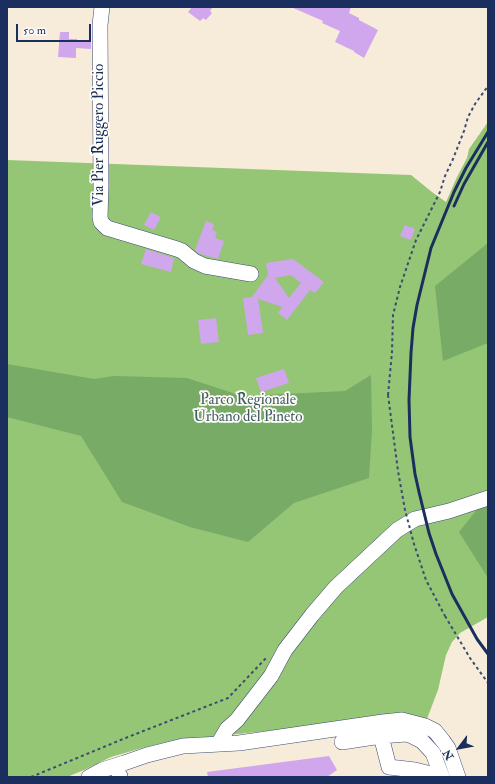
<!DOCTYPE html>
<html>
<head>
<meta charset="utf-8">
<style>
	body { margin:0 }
	#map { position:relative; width:495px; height:784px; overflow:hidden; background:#f7ecd9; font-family:"IM FELL Double Pica",serif }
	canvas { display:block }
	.frame { position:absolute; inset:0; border:8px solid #1b2f5e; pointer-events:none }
	.north { position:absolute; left:439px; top:728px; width:40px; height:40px; -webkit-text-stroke:3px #fdfcf7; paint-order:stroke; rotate:238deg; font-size:11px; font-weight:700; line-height:16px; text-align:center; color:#1b2f5e }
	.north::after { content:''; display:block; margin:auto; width:14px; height:18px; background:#1b2f5e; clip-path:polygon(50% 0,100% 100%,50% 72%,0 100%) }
	.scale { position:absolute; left:16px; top:24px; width:75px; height:18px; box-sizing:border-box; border:2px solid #1b2f5e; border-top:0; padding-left:5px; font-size:12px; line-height:14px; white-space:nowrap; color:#1b2f5e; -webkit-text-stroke:3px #fdfcf7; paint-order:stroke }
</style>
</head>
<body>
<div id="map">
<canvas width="495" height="784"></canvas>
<div class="frame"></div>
<div class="north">N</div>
<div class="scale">50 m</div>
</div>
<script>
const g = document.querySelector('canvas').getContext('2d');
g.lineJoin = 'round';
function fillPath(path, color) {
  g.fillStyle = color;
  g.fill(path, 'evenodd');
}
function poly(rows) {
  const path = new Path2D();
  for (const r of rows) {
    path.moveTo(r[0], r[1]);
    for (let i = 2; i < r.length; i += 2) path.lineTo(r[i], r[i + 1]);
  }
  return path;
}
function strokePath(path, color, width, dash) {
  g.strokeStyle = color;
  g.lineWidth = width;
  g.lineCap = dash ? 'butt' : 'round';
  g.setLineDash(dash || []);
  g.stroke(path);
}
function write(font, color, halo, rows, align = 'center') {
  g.font = font + ' "IM FELL Double Pica",serif';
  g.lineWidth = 3.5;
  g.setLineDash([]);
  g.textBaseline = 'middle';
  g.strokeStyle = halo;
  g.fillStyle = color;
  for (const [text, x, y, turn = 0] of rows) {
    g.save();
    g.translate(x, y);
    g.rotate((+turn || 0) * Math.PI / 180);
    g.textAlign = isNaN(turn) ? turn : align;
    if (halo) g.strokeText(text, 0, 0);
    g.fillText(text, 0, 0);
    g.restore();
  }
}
fillPath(poly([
	[488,122,488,617,460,633,452,642,446,655,438,690,425,724,375,720,228,735,219,739,170,741,142,748,111,757,84,770,67,777,7,777,7,160,411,175,432,192,446,202,457,177,467,158,469,149]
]), '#95c675');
fillPath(poly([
	[488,243,488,343,443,361,435,286],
	[7,364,94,379,114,376,187,378,242,396,345,391,371,375,372,431,369,478,294,503,248,542,190,527,122,502,81,436,7,417],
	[488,499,488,578,459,532,483,502]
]), '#78ab66');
fillPath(poly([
	[192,7,213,7,210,11,212,13,206,20,203,18,200,21,188,12],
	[291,7,351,7,349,13,359,18,359,20,378,30,364,58,354,52,354,51,335,42,340,31,322,23,323,21],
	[60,32,69,32,69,39,77,39,77,41,91,41,91,49,76,48,76,58,58,57],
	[151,212,161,217,154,230,144,225],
	[206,221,214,224,212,230,217,232,215,238,224,241,218,259,198,253,195,250],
	[405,225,415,229,411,240,400,236],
	[146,249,174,258,171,272,141,264],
	[293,259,324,282,315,293,310,290,287,320,278,313,282,307,261,300,258,298,263,333,248,335,243,298,252,297,268,275,266,263],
	[291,275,301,283,289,298,275,278],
	[216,318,219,342,201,344,198,320],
	[284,369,289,383,261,392,256,378],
	[329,756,337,770,327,777,208,777,207,772]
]), '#d0a6ed');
const minor = poly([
	[102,7,100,25,101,187,100,217,101,222,107,228,177,249,182,251,194,261,205,266,251,274],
	[381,736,389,767,415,770,435,775,441,774],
	[342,742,381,736,406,734,412,736,422,741,433,753,442,777],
	[218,744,227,729,237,720,271,676,285,650,312,615,336,587,397,530,415,519,449,511,488,498],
	[89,777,102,770,124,763,147,755,183,746,239,743,383,722,402,720,425,726,435,731,443,741,448,748,458,777],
	[119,777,120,776]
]);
strokePath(minor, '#3c4b70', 16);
strokePath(poly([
	[388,395,392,352,393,315,400,287,416,240,440,192,445,176,453,159,464,131,468,117,475,104,488,86],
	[445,616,470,658,488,683],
	[31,777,128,737,228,698,267,657]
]), '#3c4b70', 2, [3, 3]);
strokePath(minor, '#fff', 15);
strokePath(poly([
	[488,132,466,168,454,192,431,248,417,305,413,328,411,353,409,400,410,437,415,474,419,492,429,533,436,554,452,594,477,639,488,654],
	[454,206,464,184,488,142]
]), '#1b2f5e', 3);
strokePath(poly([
	[388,395,398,471,405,510,414,544,426,580,445,616]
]), '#3c4b70', 2, [3, 3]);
write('15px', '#1b2f5e', '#fdfcf7', [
	["Via Pier Ruggero Piccio",100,135,-90]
]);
write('15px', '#405c65', '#fdfcf7', [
	["Parco Regionale",248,401],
	["Urbano del Pineto",248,418]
]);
</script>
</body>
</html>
